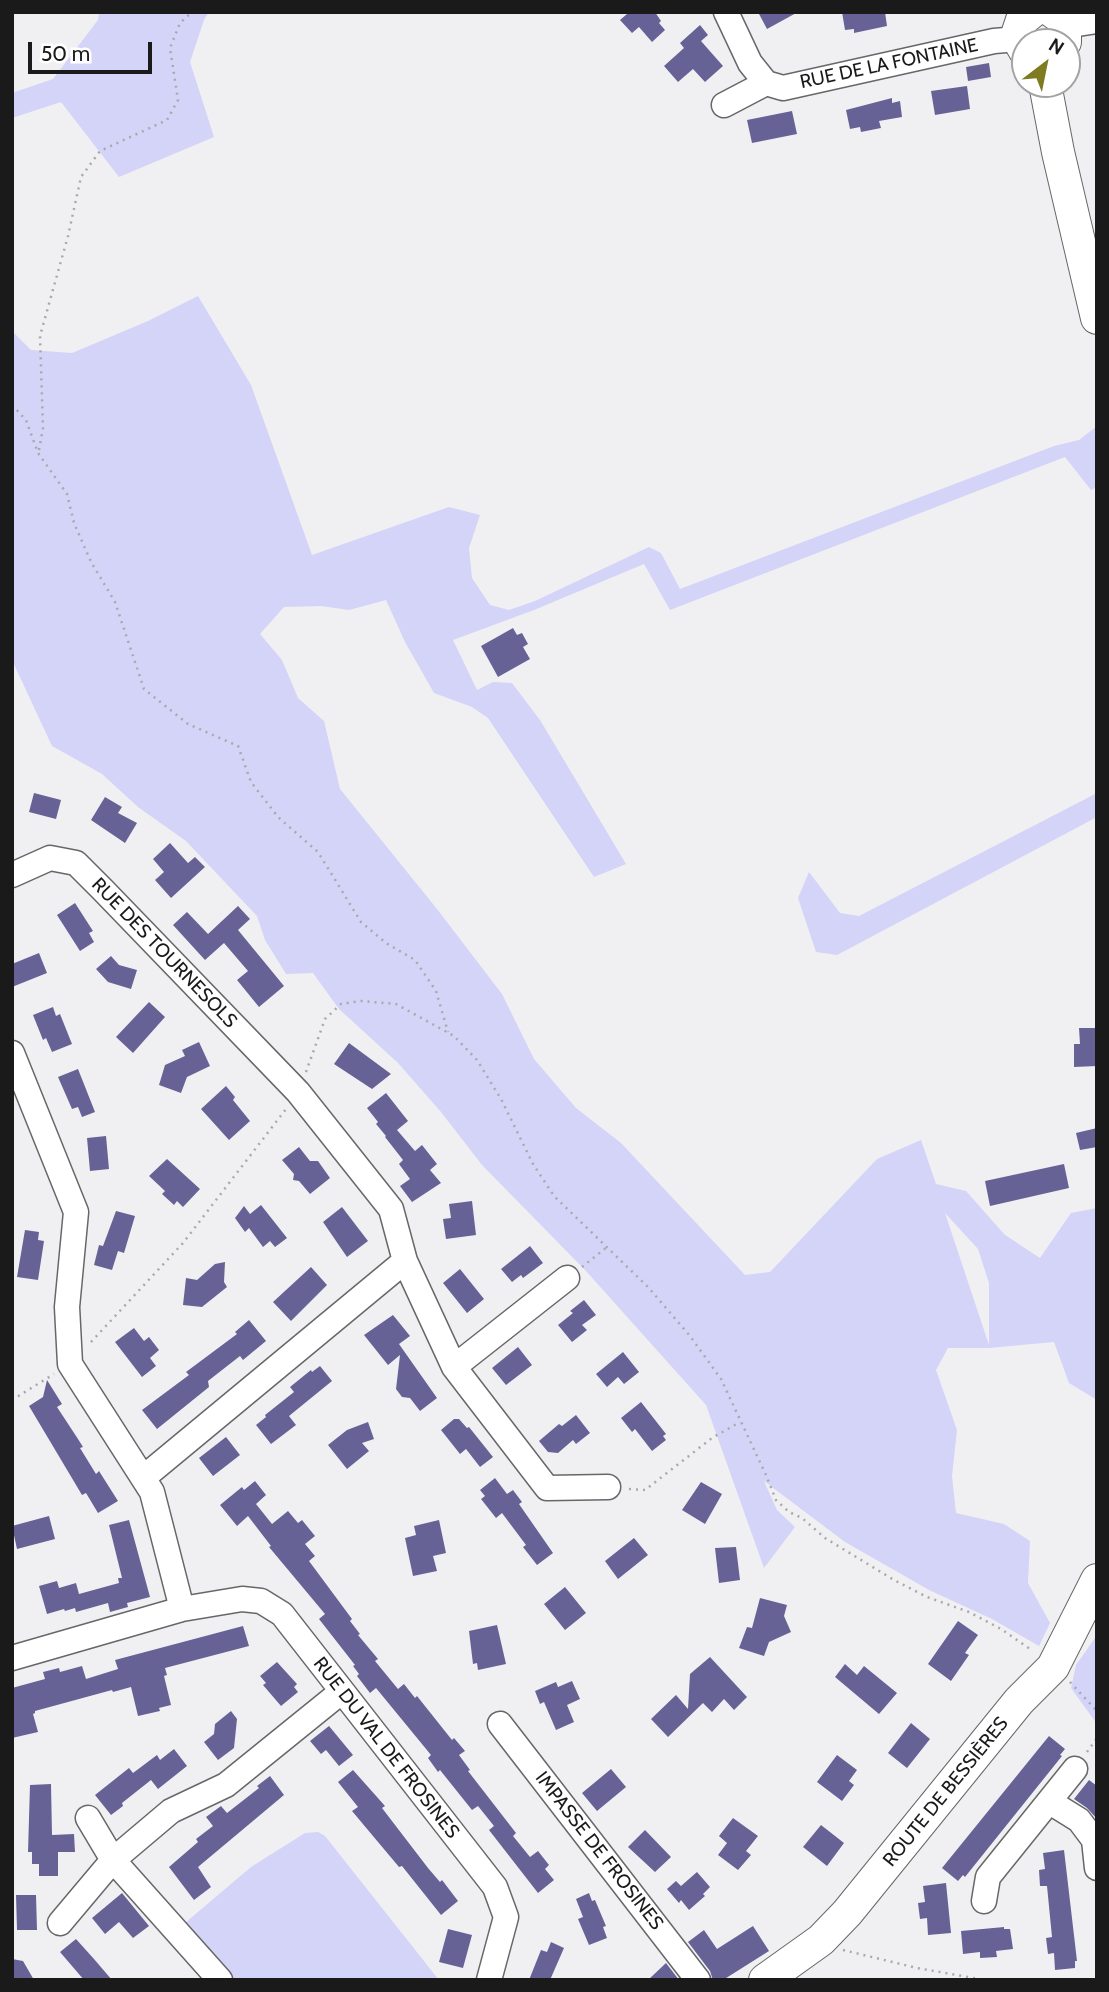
<!DOCTYPE html>
<html>
<head>
<meta charset="utf-8">
<style>
	body { margin:0 }
	#map { position:relative; width:1109px; height:1992px; overflow:hidden; background:#f0f0f3; font-family:Cabin,sans-serif }
	canvas { display:block }
	.frame { position:absolute; inset:0; border:14px solid #1a1a1b; pointer-events:none }
	.north { position:absolute; left:1011px; top:28px; width:70px; height:70px; box-sizing:border-box; background:#fff; border:2px solid #a3a3a4; border-radius:50%; rotate:32deg; font-size:19px; font-weight:700; line-height:28px; text-align:center; color:#1a1a1b }
	.north::after { content:''; display:block; margin:auto; width:24px; height:32px; background:#7f7b21; clip-path:polygon(50% 0,100% 100%,50% 72%,0 100%) }
	.scale { position:absolute; left:28px; top:42px; width:124px; height:32px; box-sizing:border-box; border:4px solid #1a1a1b; border-top:0; padding-left:9px; font-size:21px; line-height:24px; white-space:nowrap; color:#1a1a1b; -webkit-text-stroke:5px #fff; paint-order:stroke }
</style>
</head>
<body>
<div id="map">
<canvas width="1109" height="1992"></canvas>
<div class="frame"></div>
<div class="north">N</div>
<div class="scale">50 m</div>
</div>
<script>
const g = document.querySelector('canvas').getContext('2d');
g.lineJoin = 'round';
function fillPath(path, color) {
  g.fillStyle = color;
  g.fill(path, 'evenodd');
}
function poly(rows) {
  const path = new Path2D();
  for (const r of rows) {
    path.moveTo(r[0], r[1]);
    for (let i = 2; i < r.length; i += 2) path.lineTo(r[i], r[i + 1]);
  }
  return path;
}
function strokePath(path, color, width, dash) {
  g.strokeStyle = color;
  g.lineWidth = width;
  g.lineCap = dash ? 'butt' : 'round';
  g.setLineDash(dash || []);
  g.stroke(path);
}
function write(font, color, halo, rows, align = 'center') {
  g.font = font + ' Cabin,sans-serif';
  g.lineWidth = 5;
  g.setLineDash([]);
  g.textBaseline = 'middle';
  g.strokeStyle = halo;
  g.fillStyle = color;
  for (const [text, x, y, turn = 0] of rows) {
    g.save();
    g.translate(x, y);
    g.rotate((+turn || 0) * Math.PI / 180);
    g.textAlign = isNaN(turn) ? turn : align;
    if (halo) g.strokeText(text, 0, 0);
    g.fillText(text, 0, 0);
    g.restore();
  }
}
fillPath(poly([
	[99,12,209,12,204,20,190,62,214,137,119,177,61,102,12,118,12,93,53,79,98,20],
	[198,296,251,385,312,555,449,507,480,515,469,548,472,578,490,605,509,610,535,601,649,547,661,553,680,589,1054,446,1079,440,1097,426,1097,487,1091,490,1065,457,670,610,644,564,534,610,453,640,477,690,493,682,512,683,540,720,626,864,594,877,488,718,472,707,434,693,405,642,386,600,349,610,321,606,284,607,260,634,282,660,298,698,324,721,340,789,437,909,502,994,534,1059,576,1108,621,1143,745,1275,770,1272,877,1159,921,1140,936,1184,966,1191,1005,1235,1040,1258,1071,1213,1097,1208,1097,1400,1069,1383,1054,1342,989,1348,948,1348,936,1370,957,1430,952,1476,956,1513,1004,1524,1030,1541,1028,1583,1050,1623,1039,1646,992,1619,929,1590,845,1542,764,1481,777,1510,795,1527,764,1568,706,1405,586,1271,482,1165,441,1112,398,1063,339,1009,313,973,286,974,265,940,257,916,186,841,138,807,102,774,52,746,12,660,12,331,31,350,72,353,148,321],
	[945,1213,978,1249,989,1283,989,1345],
	[1097,793,1097,817,837,955,816,952,798,898,809,872,840,913,859,916],
	[1097,1635,1097,1724,1071,1688,1076,1665],
	[318,1832,325,1836,439,1980,235,1980,185,1923,251,1867,305,1833]
]), '#d4d3f8');
fillPath(poly([
	[625,12,655,12,661,21,659,23,665,30,652,42,639,27,632,33,620,20,627,14],
	[758,12,798,12,767,29],
	[842,12,885,12,887,26,854,33,854,29,845,30],
	[700,25,708,35,701,41,723,66,705,82,693,69,678,82,664,66,684,48,680,43],
	[989,63,991,77,968,81,966,67],
	[967,86,970,109,935,115,931,91],
	[892,98,892,103,900,101,902,117,879,121,881,128,861,132,860,127,850,129,846,110],
	[792,111,797,134,752,143,747,120],
	[513,628,517,635,522,633,528,644,523,647,530,659,498,677,481,646],
	[34,793,61,800,56,819,29,812],
	[105,797,122,807,118,813,137,823,125,843,91,820],
	[170,843,188,863,195,857,205,867,171,898,155,880,164,872,153,859],
	[75,903,93,931,89,933,94,942,80,951,57,915],
	[238,906,250,919,238,930,284,986,259,1007,237,980,248,971,224,943,205,960,173,925,187,912,208,934],
	[39,953,47,973,12,987,12,964],
	[111,956,119,965,137,970,131,989,108,982,96,969],
	[149,1002,165,1017,133,1053,116,1037],
	[53,1007,56,1016,60,1014,72,1044,52,1052,46,1038,43,1040,33,1015],
	[1079,1028,1097,1028,1097,1066,1074,1067,1074,1044,1080,1044],
	[199,1042,210,1066,187,1077,181,1093,159,1085,165,1065,185,1056,182,1050],
	[349,1043,391,1074,372,1089,334,1064],
	[78,1069,95,1112,82,1117,78,1107,72,1109,58,1077],
	[226,1086,235,1097,233,1100,250,1121,229,1140,201,1109],
	[386,1093,408,1121,397,1130,415,1151,422,1145,437,1164,430,1170,441,1183,412,1202,400,1186,410,1179,399,1164,403,1160,385,1137,386,1136,376,1124,378,1122,367,1108],
	[1097,1128,1097,1147,1080,1150,1076,1133],
	[106,1136,109,1169,90,1171,87,1138],
	[299,1147,310,1161,318,1161,330,1178,310,1194,299,1181,293,1180,294,1174,282,1160],
	[167,1159,200,1189,183,1207,177,1201,174,1205,162,1194,165,1191,149,1176],
	[1064,1164,1069,1188,990,1206,985,1181],
	[472,1201,476,1235,446,1239,443,1219,451,1218,449,1204],
	[261,1205,287,1238,275,1247,270,1241,263,1247,249,1228,245,1232,235,1218,244,1206,250,1214],
	[342,1207,368,1241,347,1257,323,1222],
	[116,1211,135,1216,124,1253,118,1251,112,1270,94,1265,99,1245,103,1246],
	[25,1230,39,1232,38,1240,44,1241,38,1280,17,1277],
	[530,1246,543,1263,523,1278,521,1275,512,1282,501,1269],
	[225,1262,224,1282,227,1287,202,1307,183,1305,186,1278,197,1280,215,1264],
	[311,1267,327,1285,291,1321,273,1302],
	[460,1269,484,1299,467,1313,443,1283],
	[584,1300,596,1315,582,1325,587,1330,572,1342,558,1325,573,1313,570,1311],
	[393,1315,410,1336,399,1344,437,1398,420,1411,410,1398,402,1397,396,1389,400,1355,388,1365,364,1335],
	[249,1320,266,1341,243,1360,240,1356,208,1381,209,1387,157,1429,142,1410,189,1375,186,1372,237,1334,235,1332],
	[134,1328,144,1341,149,1337,159,1350,150,1358,156,1366,142,1377,115,1342],
	[518,1347,532,1365,506,1385,492,1368],
	[623,1352,639,1372,624,1384,618,1377,607,1387,596,1374],
	[320,1366,332,1381,289,1416,296,1425,271,1444,256,1425,266,1417,265,1415,294,1392,290,1387,311,1370,312,1372],
	[47,1380,62,1404,57,1407,78,1439,83,1447,80,1448,96,1474,99,1471,118,1501,98,1513,86,1493,82,1495,29,1406,43,1397],
	[641,1402,666,1434,663,1436,666,1440,652,1451,635,1429,632,1432,621,1418],
	[576,1415,590,1433,576,1444,573,1440,558,1453,548,1452,539,1441,559,1424,562,1426],
	[454,1419,459,1419,467,1428,469,1427,493,1457,480,1467,466,1449,460,1454,441,1430],
	[368,1422,374,1439,362,1443,369,1451,347,1469,328,1445,347,1430],
	[226,1437,240,1455,213,1476,199,1458],
	[495,1478,507,1494,513,1490,522,1502,519,1504,553,1553,537,1565,523,1547,526,1545,502,1513,496,1518,481,1499,485,1496,480,1490],
	[255,1481,266,1495,256,1504,272,1524,288,1511,298,1523,302,1520,315,1536,305,1544,315,1556,309,1561,352,1619,350,1621,360,1634,358,1635,378,1659,375,1661,398,1689,404,1684,415,1698,417,1696,452,1740,454,1738,465,1751,459,1755,470,1770,468,1771,516,1833,513,1836,530,1857,538,1851,549,1865,545,1869,554,1880,538,1893,489,1830,494,1826,478,1806,472,1810,440,1770,438,1772,428,1758,431,1755,376,1688,370,1693,357,1676,359,1674,353,1666,355,1665,319,1619,325,1614,269,1547,271,1546,248,1516,237,1526,220,1505,242,1487,244,1490],
	[701,1482,722,1494,705,1524,682,1510],
	[49,1516,55,1539,17,1549,12,1526],
	[129,1520,150,1597,127,1603,128,1607,110,1612,108,1603,76,1612,75,1608,65,1611,64,1609,47,1614,39,1586,57,1581,59,1588,76,1583,79,1594,119,1583,118,1578,122,1578,109,1525],
	[439,1520,446,1553,433,1556,437,1571,413,1576,405,1538,416,1535,414,1526],
	[634,1538,648,1555,618,1579,605,1561],
	[736,1547,740,1580,719,1583,715,1548],
	[565,1587,586,1613,565,1630,544,1604],
	[760,1598,787,1605,784,1616,791,1632,769,1642,764,1656,739,1648,747,1627,752,1628],
	[958,1621,978,1635,965,1653,969,1655,951,1681,928,1664],
	[497,1625,506,1664,478,1670,477,1663,473,1664,469,1631],
	[243,1626,249,1646,165,1668,167,1675,164,1676,171,1705,159,1708,160,1711,138,1716,131,1687,113,1692,112,1690,35,1711,35,1713,33,1714,38,1732,12,1738,12,1688,45,1679,43,1672,59,1668,60,1672,82,1666,86,1679,118,1669,115,1660],
	[710,1657,747,1697,734,1710,724,1699,712,1712,703,1703,668,1737,651,1719,676,1695,688,1709,690,1674],
	[277,1662,297,1684,294,1687,298,1692,281,1706,263,1685,266,1683,260,1676],
	[845,1664,857,1675,864,1666,897,1693,879,1714,835,1677],
	[572,1681,580,1699,567,1705,574,1722,556,1730,544,1702,540,1704,535,1691,556,1682,558,1687],
	[231,1711,237,1719,234,1748,218,1760,204,1742,214,1734,215,1724],
	[911,1723,930,1739,907,1768,888,1753],
	[329,1726,353,1755,339,1766,326,1750,321,1754,310,1741],
	[1049,1736,1065,1749,1060,1755,1062,1756,965,1877,963,1875,958,1881,942,1868],
	[174,1749,187,1766,158,1789,151,1780,122,1803,123,1806,111,1815,95,1795,129,1768,133,1773,157,1755,160,1760],
	[837,1755,857,1770,849,1781,854,1785,842,1801,817,1782],
	[611,1769,626,1787,597,1811,582,1793],
	[353,1770,385,1806,382,1808,428,1868,440,1882,442,1880,458,1901,441,1915,402,1866,399,1867,352,1811,358,1807,338,1782],
	[270,1776,284,1795,198,1867,211,1887,194,1900,169,1867,198,1842,196,1839,213,1826,206,1817,221,1806,227,1813,259,1788,257,1786],
	[1089,1780,1097,1786,1097,1819,1087,1808,1074,1799],
	[51,1784,52,1835,74,1834,75,1852,58,1852,58,1876,39,1876,39,1864,32,1864,32,1852,28,1852,30,1785],
	[733,1818,758,1836,746,1851,751,1855,738,1870,718,1855,727,1843,719,1836],
	[821,1825,844,1843,827,1866,803,1847],
	[645,1830,671,1857,655,1872,628,1847],
	[1064,1850,1077,1961,1075,1961,1075,1968,1055,1970,1054,1953,1048,1954,1046,1938,1052,1937,1047,1886,1040,1886,1039,1870,1045,1869,1043,1853],
	[697,1872,710,1887,703,1894,705,1896,689,1910,681,1900,679,1903,667,1889,676,1881,681,1886],
	[946,1883,951,1933,928,1935,927,1918,920,1919,918,1903,925,1902,923,1886],
	[122,1893,149,1926,133,1938,119,1922,105,1934,92,1918],
	[589,1893,592,1901,595,1900,606,1926,603,1927,607,1938,589,1945,578,1919,583,1917,576,1899],
	[16,1895,36,1895,37,1930,17,1930],
	[753,1926,769,1951,723,1980,713,1980,710,1971,688,1942,704,1930,717,1949],
	[1004,1927,1004,1929,1010,1929,1013,1949,996,1951,997,1957,980,1958,980,1952,963,1954,961,1931],
	[448,1929,472,1935,463,1968,439,1962],
	[76,1939,94,1959,112,1980,84,1980,60,1952],
	[551,1942,564,1948,550,1980,529,1980,541,1950,547,1952],
	[12,1959,23,1961,34,1980,12,1980],
	[666,1963,679,1980,648,1980]
]), '#666296');
const minor = poly([
	[726,12,750,63,766,83],
	[1065,26,1097,21],
	[724,105,766,83,783,88,994,41,1018,39],
	[12,875,50,858,76,863,103,890,298,1092,391,1209,405,1261,454,1367,547,1488,608,1487],
	[12,1053,76,1212,67,1307,70,1364,152,1492,182,1609],
	[454,1367,567,1278],
	[143,1478,405,1261],
	[12,1658,182,1609,242,1599,261,1601,282,1614,495,1887,506,1917,489,1980],
	[500,1724,698,1980],
	[1050,1802,1079,1820,1094,1840,1097,1868],
	[88,1818,113,1860,220,1980],
	[984,1901,988,1877,1075,1769],
	[60,1923,113,1860,171,1811,226,1785,341,1692]
]);
const major = poly([
	[1053,12,1060,17,1065,26,1065,42],
	[1025,51,1018,39,1018,32,1022,20,1032,12],
	[1045,84,1058,152,1097,318],
	[765,1980,821,1940,847,1913,1019,1701,1053,1667,1097,1580]
]);
strokePath(minor, '#676669', 27);
strokePath(major, '#676669', 34);
strokePath(poly([
	[12,405,26,420,38,453,67,494,74,523,91,562,115,602,144,689,188,724,238,746,251,782,278,817,318,852,361,922,386,943,415,960,436,991,448,1032],
	[39,450,43,428,40,336,68,236,81,177,100,151,167,120,178,100,170,48,180,23,192,12],
	[306,1072,325,1019,341,1004,361,1001,396,1004,454,1036,477,1060,501,1099,533,1164,554,1196,648,1287,690,1336,721,1379,766,1475,776,1500,789,1512,802,1518,825,1538,894,1580,927,1597,969,1612,1001,1629,1033,1651],
	[582,1267,607,1247],
	[91,1342,183,1243,286,1109],
	[12,1400,54,1374],
	[629,1489,645,1490,712,1438,740,1422],
	[1070,1682,1097,1711],
	[1087,1752,1097,1738],
	[843,1950,917,1968,985,1980],
	[1082,1980,1097,1979]
]), '#a9a9ab', 2.5, [2, 5]);
strokePath(minor, '#fff', 24);
strokePath(major, '#fff', 32);
write('19px', '#1a1a1b', '#fff', [
	["RUE DE LA FONTAINE",889,64,-12],
	["RUE DES TOURNESOLS",164,953,46],
	["RUE DU VAL DE FROSINES",386,1748,52],
	["ROUTE DE BESSIÈRES",946,1792,-51],
	["IMPASSE DE FROSINES",599,1851,52]
]);
</script>
</body>
</html>
